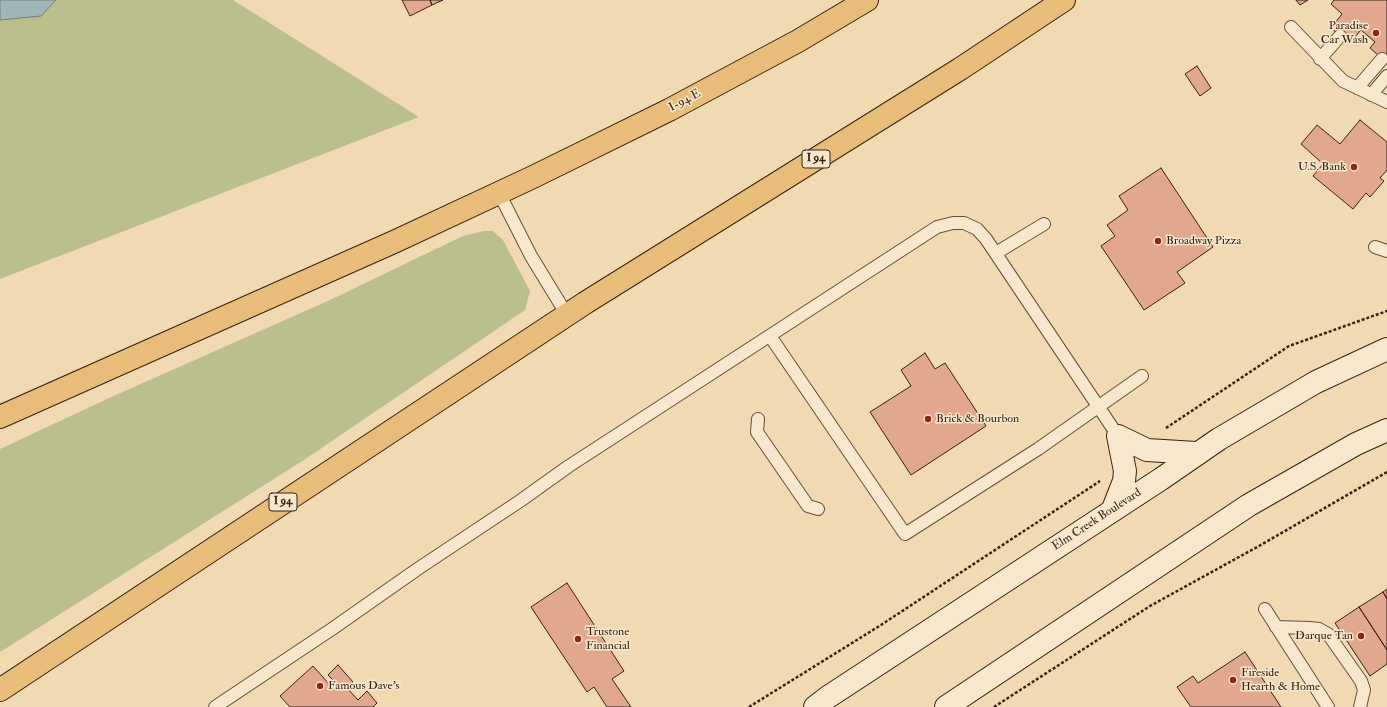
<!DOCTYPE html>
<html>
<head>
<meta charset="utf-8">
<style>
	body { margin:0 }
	canvas { display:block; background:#f1dab2 }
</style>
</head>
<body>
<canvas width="1387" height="707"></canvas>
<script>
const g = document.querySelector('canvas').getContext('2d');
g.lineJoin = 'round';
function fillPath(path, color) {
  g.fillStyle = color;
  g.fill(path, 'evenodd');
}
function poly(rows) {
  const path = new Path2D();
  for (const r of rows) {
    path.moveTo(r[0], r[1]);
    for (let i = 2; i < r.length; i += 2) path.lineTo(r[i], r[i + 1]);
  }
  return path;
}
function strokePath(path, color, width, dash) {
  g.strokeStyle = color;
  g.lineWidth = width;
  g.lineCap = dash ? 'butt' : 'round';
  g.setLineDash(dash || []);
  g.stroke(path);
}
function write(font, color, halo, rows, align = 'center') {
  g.font = font + ' "IM FELL Double Pica",serif';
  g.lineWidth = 3;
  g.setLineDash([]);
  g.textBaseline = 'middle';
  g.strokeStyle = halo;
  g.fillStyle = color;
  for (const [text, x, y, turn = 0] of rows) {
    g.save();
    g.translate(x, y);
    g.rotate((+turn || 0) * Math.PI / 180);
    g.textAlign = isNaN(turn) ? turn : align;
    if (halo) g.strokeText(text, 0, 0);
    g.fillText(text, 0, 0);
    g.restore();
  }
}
fillPath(poly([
	[0,0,233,0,419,117,0,279],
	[484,231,493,231,503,240,530,291,525,310,304,460,0,652,0,449,109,398,330,300,463,236]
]), '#bbbf8c');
const water = poly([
	[0,0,56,0,41,16,0,20,0,0]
]);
fillPath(water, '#9fb8b7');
strokePath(water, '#767c76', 1);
const building = poly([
	[402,0,430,0,432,5,410,16,402,0],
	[430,0,443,0,432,5,430,0],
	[1296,0,1308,0,1300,5,1296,0],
	[1334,0,1387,0,1387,63,1370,48,1375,42,1361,30,1349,44,1331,28,1342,14,1331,4,1334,0],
	[1197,66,1211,88,1200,96,1185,74,1197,66],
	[1360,120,1387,142,1387,170,1380,178,1384,181,1370,197,1366,193,1353,209,1313,176,1323,164,1301,144,1317,125,1340,144,1360,120],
	[1161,168,1213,247,1177,272,1185,283,1144,310,1101,246,1115,236,1107,225,1128,210,1119,196,1161,168],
	[925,353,935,369,945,363,986,426,911,475,870,412,911,386,901,370,925,353],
	[567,583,624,671,612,679,631,707,607,707,594,687,587,692,531,607,567,583],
	[1387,589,1387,599,1383,592,1387,589],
	[1383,592,1387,599,1387,650,1359,607,1383,592],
	[1359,607,1387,650,1387,664,1370,676,1335,623,1359,607],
	[1245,652,1281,707,1191,707,1177,687,1193,676,1198,683,1245,652],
	[338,665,353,682,347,688,358,700,367,691,377,703,373,707,290,707,280,696,313,666,330,685,333,680,328,675,338,665]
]);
fillPath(building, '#e1a88d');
strokePath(building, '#382214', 1);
const lane = poly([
	[1291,27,1343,81,1387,102],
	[1320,59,1340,36],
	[1357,88,1382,59],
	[1371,95,1387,76],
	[499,193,531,256,567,315],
	[1375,247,1387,251],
	[996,253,1044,224],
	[770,336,905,534,1038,449,1142,376],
	[758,419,757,432,808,506,818,509],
	[1265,609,1328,707],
	[1276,627,1310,628,1319,629,1328,634,1361,681,1364,690,1360,707],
	[215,707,332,629,419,568,520,501,569,466,937,227,953,223,964,223,977,229,986,239,1118,436]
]);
const secondary = poly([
	[1118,436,1147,450,1196,453],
	[1113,509,1124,481,1125,471,1118,436],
	[815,707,828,697,1161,479,1219,439,1316,382,1387,349],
	[946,707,1249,505,1356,444,1387,430]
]);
const highway = poly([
	[0,417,396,241,533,177,669,110,798,41,867,0],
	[0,690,585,303,960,69,1064,0]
]);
strokePath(lane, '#66503c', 14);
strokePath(secondary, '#382214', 24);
strokePath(highway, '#382214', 24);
strokePath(poly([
	[1166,428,1289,346,1387,311],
	[749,707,881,625,1100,481],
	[994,707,1150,606,1259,546,1387,472]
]), '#382214', 2.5, [3, 2]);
strokePath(lane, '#f6e7cd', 12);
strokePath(secondary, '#f6e7cd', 22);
strokePath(highway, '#e8bd79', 22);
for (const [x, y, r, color] of [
	[1376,33,4,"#8f2418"],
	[1354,167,4,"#8f2418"],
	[1158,241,4,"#8f2418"],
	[928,419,4,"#8f2418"],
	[1361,636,4,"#8f2418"],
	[578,639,4,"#8f2418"],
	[1233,680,4,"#8f2418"],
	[320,686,4,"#8f2418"]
]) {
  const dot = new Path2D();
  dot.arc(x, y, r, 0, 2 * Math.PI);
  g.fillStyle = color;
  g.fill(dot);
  strokePath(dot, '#f6e7cd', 1.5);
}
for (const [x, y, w] of [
	[816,159,28],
	[283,502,28]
]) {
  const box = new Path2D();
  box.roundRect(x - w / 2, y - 9, w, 18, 3);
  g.fillStyle = '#f6e7cd';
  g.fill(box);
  strokePath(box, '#382214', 1);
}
write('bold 11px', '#382214', null, [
	["I 94",816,159],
	["I 94",283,502]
]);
write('12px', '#382214', '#f6e7cd', [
	["Paradise",1368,26,"right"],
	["Car Wash",1368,40,"right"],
	["U.S. Bank",1346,167,"right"],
	["Broadway Pizza",1166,241],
	["Brick & Bourbon",936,419],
	["Trustone",586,632],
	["Financial",586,646],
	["Darque Tan",1353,636,"right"],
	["Fireside",1241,673],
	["Hearth & Home",1241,687],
	["Famous Dave's",328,686]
], 'left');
write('12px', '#382214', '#f6e7cd', [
	["I-94 E",685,101,-28],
	["Elm Creek Boulevard",1097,520,-33]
]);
</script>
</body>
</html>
